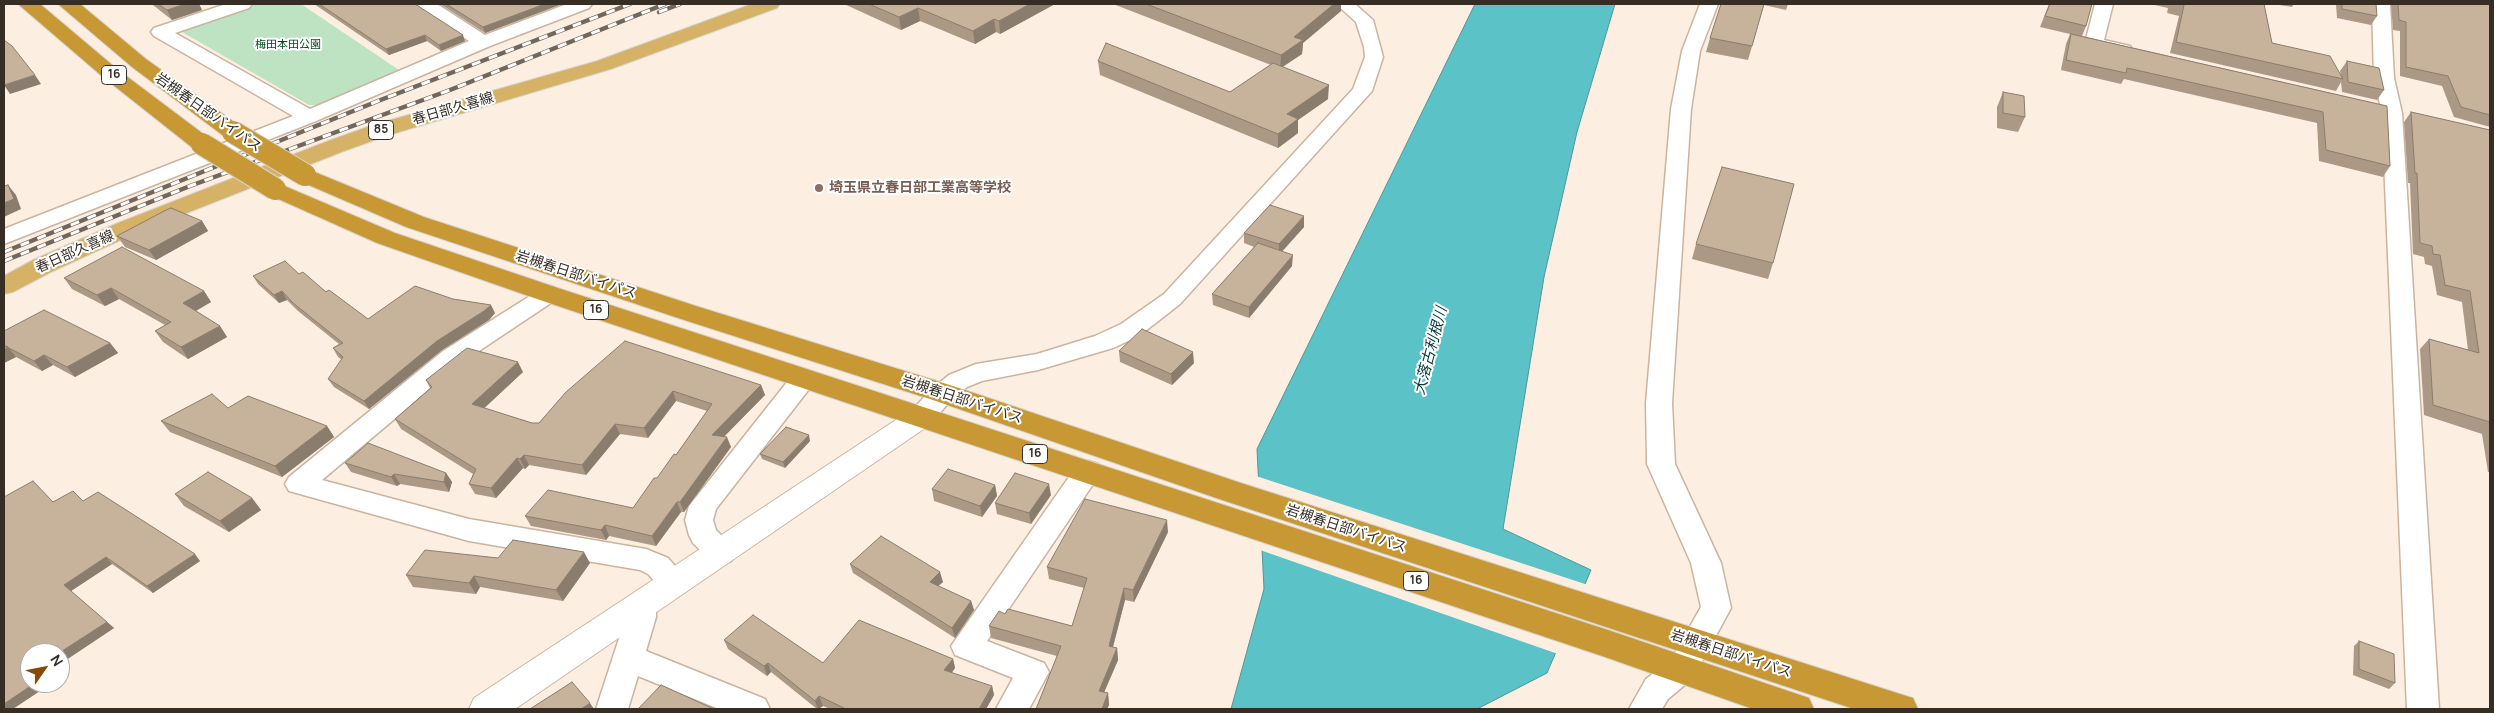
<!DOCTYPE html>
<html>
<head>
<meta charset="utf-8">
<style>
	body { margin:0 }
	#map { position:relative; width:2494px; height:713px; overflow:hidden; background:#fcefe1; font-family:Manrope,sans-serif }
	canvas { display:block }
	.frame { position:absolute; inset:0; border:5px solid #362e25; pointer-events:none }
	.north { position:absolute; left:20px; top:643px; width:50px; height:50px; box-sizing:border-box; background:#fff; border:1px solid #afaba8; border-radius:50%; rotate:57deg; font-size:14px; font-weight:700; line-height:20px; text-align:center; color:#362e25 }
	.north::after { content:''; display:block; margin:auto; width:18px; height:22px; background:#874a07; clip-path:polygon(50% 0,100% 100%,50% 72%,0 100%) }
</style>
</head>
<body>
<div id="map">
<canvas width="2494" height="713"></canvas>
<div class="frame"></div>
<div class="north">N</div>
</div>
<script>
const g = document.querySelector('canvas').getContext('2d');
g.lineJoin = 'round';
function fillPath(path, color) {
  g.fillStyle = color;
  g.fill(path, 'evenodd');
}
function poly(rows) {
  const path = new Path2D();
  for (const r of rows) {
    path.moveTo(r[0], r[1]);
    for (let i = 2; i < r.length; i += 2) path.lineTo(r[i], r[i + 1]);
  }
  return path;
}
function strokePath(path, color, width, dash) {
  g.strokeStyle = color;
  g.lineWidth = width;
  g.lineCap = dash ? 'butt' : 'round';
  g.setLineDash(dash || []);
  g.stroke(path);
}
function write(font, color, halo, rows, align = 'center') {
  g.font = font + ' Manrope,"Noto Sans JP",sans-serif';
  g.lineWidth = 4;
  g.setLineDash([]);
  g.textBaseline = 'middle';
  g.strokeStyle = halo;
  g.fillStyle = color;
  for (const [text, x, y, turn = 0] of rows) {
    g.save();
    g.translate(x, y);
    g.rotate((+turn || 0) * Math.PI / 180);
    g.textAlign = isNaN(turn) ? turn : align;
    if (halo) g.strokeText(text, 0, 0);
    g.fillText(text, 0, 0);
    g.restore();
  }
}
fillPath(poly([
	[257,4,301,4,399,70,321,105,309,105,182,32,187,27]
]), '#bde3c3');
const water = poly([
	[1475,4,1615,4,1577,132,1544,277,1503,529,1591,570,1547,673,1477,709,1231,709,1264,589,1257,449,1475,4]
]);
fillPath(water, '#5bc3c8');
strokePath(water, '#509697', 1);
fillPath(poly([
	[1256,476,1588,585,1558,654,1260,550]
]), '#fcefe1');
const minor = poly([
	[226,4,252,4,249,8,175,33,310,109,469,41,419,8,416,4,437,4,485,35,567,4,592,4,589,8,490,46,316,121,4,244,4,229,293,116,154,36,151,32,154,28,226,4],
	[1336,4,1355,4,1373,20,1383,57,1372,91,1180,304,1139,336,1113,348,1038,370,982,381,967,387,952,399,930,424,921,426,912,424,908,417,912,410,934,387,949,375,976,364,1037,354,1095,336,1121,324,1164,294,1353,89,1365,57,1364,47,1356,22,1336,4],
	[1700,4,1718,4,1700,51,1691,109,1672,403,1675,464,1721,563,1731,608,1693,678,1668,699,1662,709,1629,709,1646,679,1671,660,1701,607,1691,563,1647,464,1646,403,1671,109,1682,51,1700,4],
	[2095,4,2113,4,2104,40,2130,46,2132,50,2130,54,2123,56,2094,49,2087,47,2085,43,2095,4],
	[2372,4,2390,4,2394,78,2402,113,2439,709,2407,709,2382,113,2374,78,2372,4],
	[549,286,557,289,561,294,557,299,461,363,322,480,469,519,646,549,668,558,684,576,689,584,684,592,674,596,664,592,648,574,640,570,469,541,289,491,285,484,289,477,443,351,541,289,549,286],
	[804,369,813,372,817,378,813,384,716,509,713,520,716,530,731,545,736,553,731,561,721,564,711,561,693,543,689,535,685,520,689,506,795,372,804,369],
	[1088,461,1098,464,1102,471,987,641,1044,663,1049,672,1029,709,996,709,1013,678,955,655,951,646,1078,464,1088,461],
	[641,594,652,597,656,606,656,617,646,651,765,699,770,709,719,709,638,676,628,709,596,709,626,617,626,606,630,597,641,594]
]);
const tertiary = poly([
	[921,407,931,410,935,417,931,424,515,709,469,709,474,698,911,410,921,407]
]);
const primary = poly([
	[752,4,780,4,777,8,611,69,389,135,344,151,136,233,51,272,13,292,4,294,4,276,33,260,118,223,328,141,373,125,597,61,752,4]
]);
const trunk = poly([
	[18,4,40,4,117,69,210,139,213,144,210,149,202,151,194,149,103,77,18,4],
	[58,4,80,4,146,59,241,127,244,132,241,137,233,139,225,137,132,67,58,4],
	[305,168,424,217,696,306,953,386,1241,483,1900,694,1913,698,1918,709,1854,709,1219,499,933,400,678,318,406,227,297,180,293,175,297,170,305,168],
	[275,182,395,233,558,288,1611,631,1809,698,1814,709,1753,709,1605,657,540,300,377,243,267,194,263,189,267,184,275,182]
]);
strokePath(minor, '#cab49f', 3);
strokePath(tertiary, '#cab49f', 2);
strokePath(primary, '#d7d5d3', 2);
strokePath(trunk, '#d7d5d3', 2);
fillPath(minor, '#fff');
fillPath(tertiary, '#fff');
fillPath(primary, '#d5b266');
fillPath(trunk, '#c79833');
const rail = poly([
	[659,12,680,4],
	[4,252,378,101,630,4],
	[4,261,190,186,450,90,665,4]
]);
strokePath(rail, '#71675d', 4.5);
strokePath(rail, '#fff', 3, [9]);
const trunkBridge = poly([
	[233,132,305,175],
	[202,144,275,189]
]);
strokePath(trunkBridge, '#d7d5d3', 24, []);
strokePath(trunkBridge, '#c79833', 22);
fillPath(poly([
	[147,4,199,4,202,10,172,20,153,5,150,5],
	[314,4,415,4,465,41,441,51,427,41,389,55],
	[440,4,562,4,485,33],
	[844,4,1055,4,1000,34,996,32,975,44,920,21,901,30],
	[1113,4,1341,4,1341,11,1303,43,1302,54,1283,67,1328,99,1298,120,1298,133,1278,148,1100,75,1098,61,1230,92,1271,65],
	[1721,4,1788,4,1786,10,1764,5,1748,60,1706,52,1710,38],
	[2049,4,2092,4,2086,26,2082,36,2387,106,2390,166,2383,177,2319,161,2317,123,2124,79,2121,84,2061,70,2066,44,2070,34,2040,27],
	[2150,4,2264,4,2272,43,2341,76,2340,71,2347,61,2384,90,2377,100,2342,92,2341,82,2336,91,2170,53,2179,16,2167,13,2168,8],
	[2273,4,2294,4,2292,7],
	[2336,4,2376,4,2377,16,2371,25,2337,18],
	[2391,4,2490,4,2490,127,2454,117,2442,86,2400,76,2400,31,2393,30],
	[2003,92,2025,117,2018,132,1997,128,1997,107],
	[2411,112,2490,130,2490,472,2488,472,2482,434,2424,415,2420,349,2429,339,2468,350,2462,302,2437,295,2432,266,2425,264,2424,257,2413,254,2410,183,2408,183,2404,122],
	[1304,216,1304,227,1282,251,1292,266,1249,318,1213,305,1212,294,1254,247,1244,243,1244,233],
	[202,221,208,231,156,260,125,247,117,236],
	[1696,244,1773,263,1768,279,1692,259],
	[299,274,368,319,453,299,495,313,489,320,442,350,369,409,334,387,328,379,342,360,338,357,333,348,339,344,298,311,287,300,279,303,258,284,253,276],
	[64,278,204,291,211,302,196,311,220,326,227,337,188,359,163,342,155,331,165,325,119,299,105,306,72,289],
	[4,331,110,343,118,353,75,377,53,365,42,371,16,357,4,363],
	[1119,351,1194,363,1172,385,1120,362],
	[523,372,484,408,532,423,539,423,566,392,761,385,765,395,724,436,731,447,684,512,681,512,656,546,609,536,606,540,531,526,525,516,633,508,676,455,707,411,676,401,648,438,620,434,586,475,529,465,525,469,523,468,496,498,475,494,469,484,473,474,401,429,395,419,430,388,426,380],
	[228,408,327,426,334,437,282,477,170,432,161,421],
	[810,441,785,468,762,459,760,454],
	[345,463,446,473,452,482,449,492,400,484,397,486,351,472],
	[995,485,997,496,982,517,934,501,932,489],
	[175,494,252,498,261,510,229,532,184,506],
	[1051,495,1031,524,997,514,995,503],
	[4,497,53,502,200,561,153,593,112,564,71,591,107,622,114,628,60,664,60,653,13,709,4,709],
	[1168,532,1134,602,1125,600,1113,647,1117,648,1118,660,1104,692,1108,693,1109,705,1107,709,1036,709,1057,656,991,638,989,626,1005,614,1072,626,1084,588,1049,579,1047,567],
	[498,558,590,563,563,601,480,587,476,594,413,587,406,575],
	[850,564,943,582,938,586,971,601,974,610,955,638,853,573],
	[724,640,823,663,953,659,955,668,952,673,992,686,994,695,986,709,830,709,823,706,819,709,817,709,771,672,767,676,728,649],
	[2359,641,2395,683,2389,689,2353,675,2354,646]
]), '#ab9986');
fillPath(poly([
	[186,4,199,4,202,10,172,20,167,10],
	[545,4,562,4,485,33,483,27],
	[1030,4,1055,4,1000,34,999,21],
	[1334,4,1341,4,1341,11,1303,43,1302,54,1280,68,1281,55,1294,37],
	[918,8,920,21,901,30,899,17],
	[994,19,996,32,975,44,973,31],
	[425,35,427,41,389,55,386,49],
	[463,35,465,41,441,51,439,45],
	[35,75,41,84,10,94,4,85],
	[1329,85,1328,99,1298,120,1298,133,1278,148,1278,134,1287,114],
	[8,185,16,195,21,209,4,217,4,203],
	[1304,216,1304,227,1279,255,1279,244],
	[202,221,208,231,156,260,149,250],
	[1293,255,1292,266,1249,318,1249,307],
	[111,288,119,299,105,306,97,295],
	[204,291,211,302,190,314,183,303],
	[282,291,287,300,279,303,274,295],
	[491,305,495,313,489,320,442,350,369,409,364,401,437,341],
	[220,326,227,337,188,359,181,347],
	[110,343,118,353,75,377,67,367],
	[8,347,16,357,4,363,4,349],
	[1193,352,1194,363,1172,385,1171,374],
	[44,355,53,365,42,371,34,361],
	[518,362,523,372,478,414,472,404],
	[761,385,765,395,716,445,712,435],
	[673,391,676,401,648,438,644,428],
	[615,424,620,434,586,475,582,465],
	[327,426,334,437,282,477,275,466],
	[809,435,810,441,785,468,783,462],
	[727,437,731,447,684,512,680,502],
	[524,455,529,465,525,469,520,459],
	[517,458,523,468,496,498,491,488],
	[446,473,452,482,449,492,444,482],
	[394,474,400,484,397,486,391,477],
	[1049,484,1051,495,1031,524,1029,513],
	[995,485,997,496,982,517,980,506],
	[252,498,261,510,229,532,220,521],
	[677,502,681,512,656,546,652,536],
	[1167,520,1168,532,1134,602,1133,590],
	[605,525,609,536,606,540,601,530],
	[584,552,590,563,563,601,556,590],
	[195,554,200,561,153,593,147,586],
	[106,557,112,564,71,591,64,585],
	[940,572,943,582,932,591,930,582],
	[474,576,480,587,476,594,469,583],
	[1124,588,1125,600,1110,658,1109,646],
	[971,601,974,610,955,638,952,628],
	[107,622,114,628,60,664,60,653,59,653],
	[1117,648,1118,660,1100,702,1099,691],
	[953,659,955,668,946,679,944,670],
	[768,663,771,672,767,676,764,666],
	[35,683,52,683,13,709,4,709,4,704],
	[992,686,994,695,986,709,979,709],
	[1108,693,1109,705,1107,709,1102,709],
	[819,696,823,706,818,709,815,701],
	[590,703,594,709,581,709]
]), '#8b7d6d');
const building = poly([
	[158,4,186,4,167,10,158,4],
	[319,4,415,4,463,35,439,45,425,35,386,49,319,4],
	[446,4,545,4,483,27,446,4],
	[869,4,1030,4,999,21,994,19,973,31,918,8,899,17,869,4],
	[1146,4,1334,4,1294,37,1303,40,1281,55,1146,4],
	[1721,4,1764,4,1752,46,1710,38,1721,4],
	[2050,4,2092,4,2086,26,2045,16,2050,4],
	[2178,4,2264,4,2272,43,2330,56,2343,79,2176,42,2184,5,2178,4],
	[2342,4,2376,4,2377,16,2342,9,2342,4],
	[2398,4,2490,4,2490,115,2461,107,2448,76,2406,67,2406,22,2399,20,2398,4],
	[2071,34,2387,106,2390,166,2326,150,2323,112,2127,68,2126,73,2066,60,2071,34],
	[4,40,12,46,35,75,4,85,4,40],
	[1106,43,1230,92,1273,63,1329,85,1287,114,1298,119,1278,134,1098,61,1106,43],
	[2347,61,2379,68,2384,90,2348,82,2347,61],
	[2003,92,2024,96,2025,117,2003,113,2003,92],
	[2411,112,2490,130,2490,422,2433,405,2429,339,2479,353,2470,291,2445,285,2440,255,2433,254,2432,246,2420,243,2417,173,2415,173,2411,112],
	[1722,167,1794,184,1773,263,1696,244,1722,167],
	[8,185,14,199,4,203,4,186,8,185],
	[1270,205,1304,216,1279,244,1244,233,1270,205],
	[171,208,202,221,149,250,117,236,166,210,171,208],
	[1258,243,1293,255,1249,307,1212,294,1258,243],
	[122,247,204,291,183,303,220,326,181,347,155,331,171,322,111,288,97,295,64,278,122,247],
	[285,261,299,274,303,272,326,292,329,290,368,319,415,286,453,299,491,305,484,311,437,341,364,401,328,379,343,357,333,348,343,343,293,303,282,291,274,295,253,276,285,261],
	[44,310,110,343,67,367,44,355,34,361,5,346,8,347,4,349,4,331,44,310],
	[1142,329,1193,352,1171,374,1119,351,1142,329],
	[625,341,761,385,712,435,727,437,680,502,677,502,652,536,605,525,601,530,525,516,548,490,633,508,654,478,657,478,674,454,676,455,712,404,673,391,644,428,615,424,582,465,524,455,520,459,517,458,491,488,469,484,476,469,395,419,432,387,426,380,467,348,518,362,472,404,532,423,539,423,566,392,625,341],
	[212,394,228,408,248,396,327,426,275,466,161,421,212,394],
	[786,427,809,435,783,462,760,454,786,427],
	[368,443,446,473,444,482,394,474,391,477,345,463,368,443],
	[948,469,995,485,980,506,932,489,948,469],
	[208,472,252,498,220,521,175,494,208,472],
	[1015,473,1049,484,1029,513,995,503,1015,473],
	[33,481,53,502,73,491,83,501,98,492,195,554,147,586,106,557,64,585,107,622,59,653,30,653,30,683,35,683,4,704,4,497,33,481],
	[1085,499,1167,520,1133,590,1124,588,1109,646,1117,648,1099,691,1108,693,1102,709,1036,709,1061,646,989,626,999,611,1005,614,1008,609,1072,626,1087,578,1047,567,1085,499],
	[881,536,940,572,930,582,971,601,952,628,850,564,881,536],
	[513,540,584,552,556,590,474,576,469,583,406,575,425,550,498,558,513,540],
	[753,615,823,663,859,620,953,659,944,670,992,686,979,709,846,709,819,696,815,701,768,663,764,666,724,640,753,615],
	[2359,641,2394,654,2395,683,2359,669,2359,641],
	[572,682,590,703,581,709,530,709,572,682],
	[661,685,714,709,638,709,661,685]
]);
fillPath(building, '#c7b29c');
strokePath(building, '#8b7d6d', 1);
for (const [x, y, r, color] of [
	[819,188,5,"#8d6e63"]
]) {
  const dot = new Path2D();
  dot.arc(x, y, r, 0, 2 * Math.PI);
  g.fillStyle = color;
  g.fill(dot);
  strokePath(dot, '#fff', 2);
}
write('11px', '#004b1d', '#fff', [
	["梅田本田公園",288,45]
]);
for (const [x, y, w] of [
	[114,75,25],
	[381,130,25],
	[596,310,25],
	[1035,454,25],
	[1416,581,25]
]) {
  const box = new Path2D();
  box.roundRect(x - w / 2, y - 9.5, w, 19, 4);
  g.fillStyle = '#fff';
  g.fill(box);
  strokePath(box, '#362e25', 1);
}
write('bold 12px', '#362e25', null, [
	["16",114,75],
	["85",381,130],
	["16",596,310],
	["16",1035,454],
	["16",1416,581]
]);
write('14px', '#362e25', '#fff', [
	["春日部久喜線",453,109,-16],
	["岩槻春日部バイパス",208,113,35],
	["春日部久喜線",75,252,-24],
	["岩槻春日部バイパス",576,275,18],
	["岩槻春日部バイパス",962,400,18],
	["岩槻春日部バイパス",1346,529,18],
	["岩槻春日部バイパス",1731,654,18]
]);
write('bold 14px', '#785e54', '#fff', [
	["埼玉県立春日部工業高等学校",829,188]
], 'left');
write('italic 15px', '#04383b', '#fff', [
	["大落古利根川",1431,351,-75]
]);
</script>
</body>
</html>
